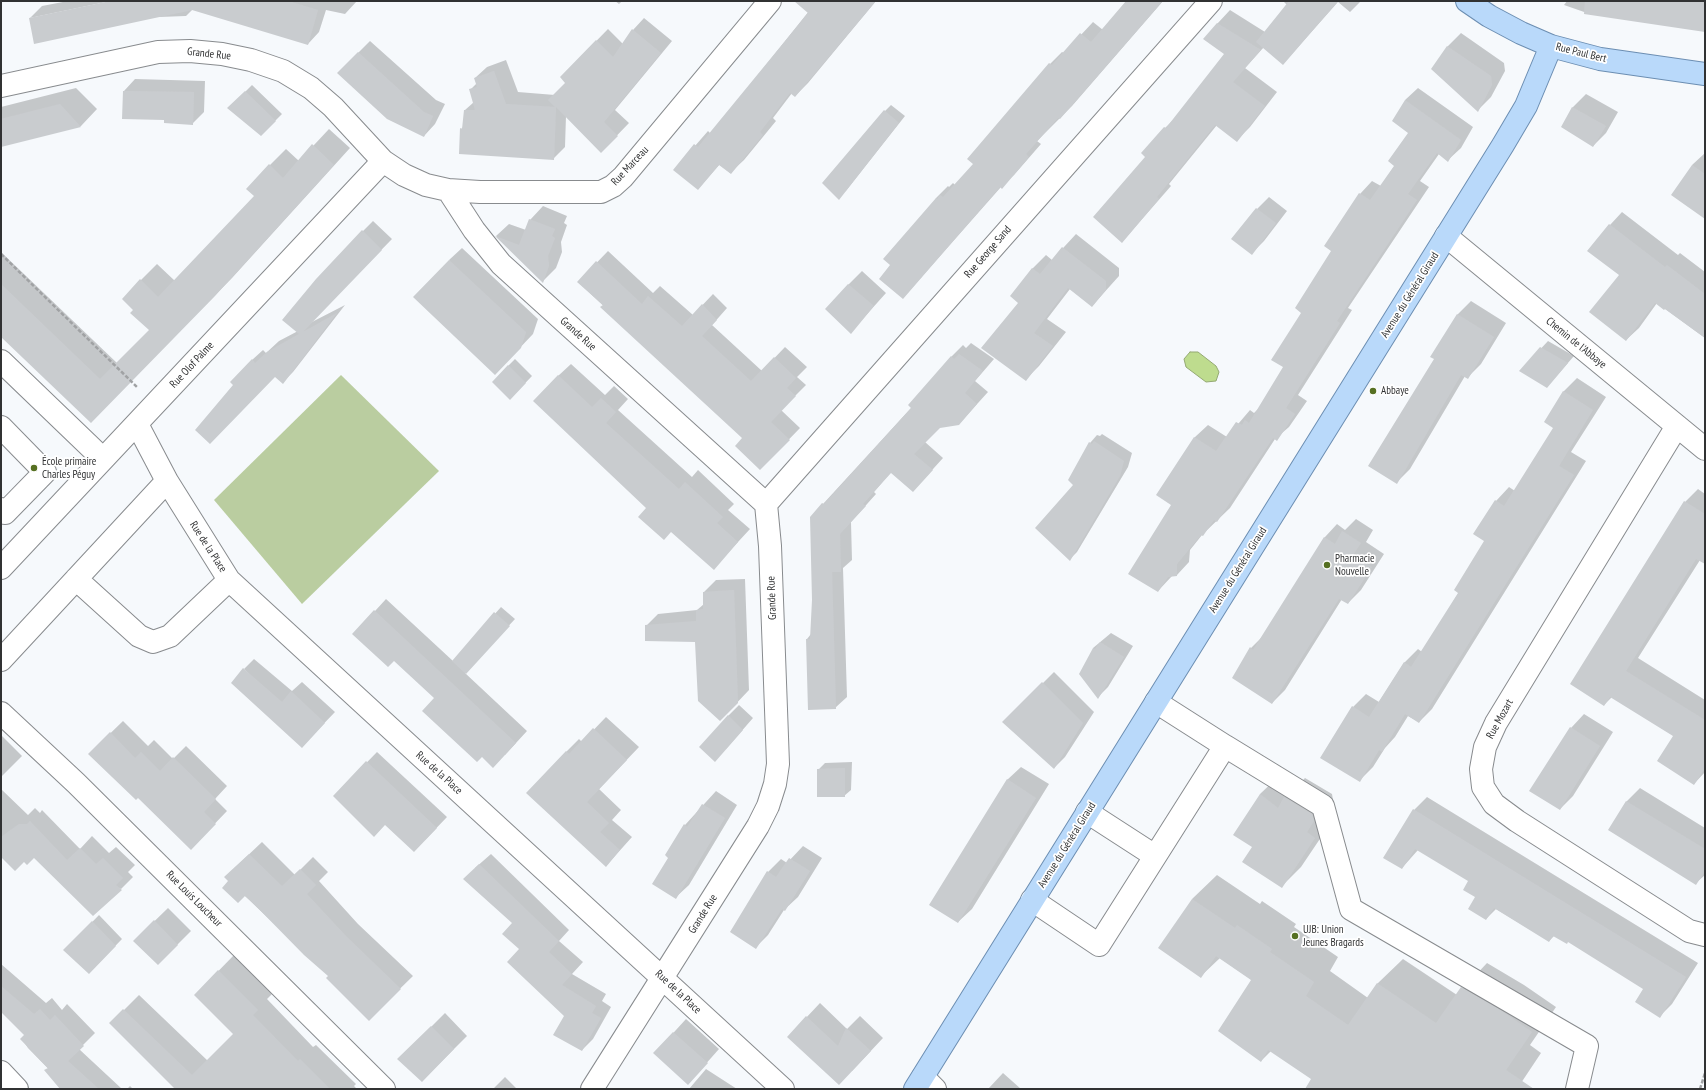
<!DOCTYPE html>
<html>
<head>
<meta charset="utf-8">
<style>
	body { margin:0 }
	#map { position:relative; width:1706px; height:1090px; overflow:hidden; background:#f6f9fc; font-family:"PT Sans Narrow",sans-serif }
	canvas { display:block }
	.frame { position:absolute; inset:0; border:2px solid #313233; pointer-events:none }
</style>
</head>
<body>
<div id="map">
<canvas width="1706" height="1090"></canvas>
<div class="frame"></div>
</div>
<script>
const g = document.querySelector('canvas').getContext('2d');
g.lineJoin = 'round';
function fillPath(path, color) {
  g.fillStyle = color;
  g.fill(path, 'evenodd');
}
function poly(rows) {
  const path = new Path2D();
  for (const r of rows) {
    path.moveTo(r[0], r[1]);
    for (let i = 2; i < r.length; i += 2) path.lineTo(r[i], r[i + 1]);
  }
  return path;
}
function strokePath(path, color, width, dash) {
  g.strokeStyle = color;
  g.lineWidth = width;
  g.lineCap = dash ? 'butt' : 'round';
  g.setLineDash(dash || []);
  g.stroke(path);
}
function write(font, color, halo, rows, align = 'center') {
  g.font = font + ' "PT Sans Narrow",sans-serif';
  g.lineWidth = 3.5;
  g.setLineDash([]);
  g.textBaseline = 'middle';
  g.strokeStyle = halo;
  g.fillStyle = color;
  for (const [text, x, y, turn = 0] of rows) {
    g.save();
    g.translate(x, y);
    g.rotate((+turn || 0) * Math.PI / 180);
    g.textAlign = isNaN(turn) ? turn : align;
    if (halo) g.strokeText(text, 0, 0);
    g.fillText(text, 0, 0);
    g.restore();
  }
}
fillPath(poly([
	[341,375,439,471,302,604,214,500]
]), '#bacda0');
const water = poly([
	[1190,352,1198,352,1216,366,1219,372,1216,381,1206,382,1186,367,1184,359,1190,352]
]);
fillPath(water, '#bedc8e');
strokePath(water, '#94a973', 1);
fillPath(poly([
	[68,1,111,1,30,18,42,6],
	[125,1,357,1,345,14,326,10,319,32,308,44,193,9,186,16,159,17],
	[615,1,622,1,619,4],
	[817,1,876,1,808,83,795,96,792,93,773,118,776,121,744,160,730,173,720,164,698,189,674,170,708,131,711,134],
	[1127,1,1163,1,1072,106,1037,141,1041,144,1014,175,1001,187,903,298,936,198,948,186,949,187,953,183,955,185,975,164,1050,64,1062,52,1064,53,1093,22,1103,30],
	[1283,1,1361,1,1350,12,1338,2,1283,64,1264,47,1245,68,1277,92,1250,127,1237,140,1217,125,1169,184,1171,186,1122,242,1147,157,1165,128,1177,116,1225,54,1217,24,1230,10,1265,32,1287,5],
	[1567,1,1705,1,1705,31,1587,13,1564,5],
	[644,18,672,41,615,110,629,123,601,152,566,116,565,147,553,159,460,153,461,129,464,126,465,110,474,102,470,90,477,83,475,78,487,67,506,60,518,92,555,95,567,83,561,77,608,29,623,44,633,30],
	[1461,33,1504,63,1505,71,1491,97,1478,110,1433,69,1448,46],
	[370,41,436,100,445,104,435,124,424,136,338,73],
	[135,79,205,81,204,112,192,124,124,91],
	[252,85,282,114,261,135,229,108],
	[76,88,97,109,81,126,1,146,1,107],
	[1418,88,1473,127,1461,148,1448,160,1439,154,1420,181,1429,187,1348,308,1352,310,1298,395,1307,401,1289,427,1275,439,1230,508,1202,535,1190,550,1189,562,1177,575,1172,576,1158,591,1173,505,1158,495,1195,437,1208,425,1227,437,1250,410,1254,413,1259,408,1284,367,1302,313,1360,194,1372,181,1381,186,1395,165,1410,133,1405,100],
	[1586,94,1618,112,1606,133,1593,146,1562,127,1573,107],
	[891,105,905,116,845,192,885,111],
	[329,129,350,148,232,278,91,421,1,336,1,252,117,363,150,330,135,310,141,280,157,264,175,281,255,196,270,165,286,149,299,161],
	[1705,153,1705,218,1692,165],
	[1269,197,1287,211,1264,241,1252,253,1257,209],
	[543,206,567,216,564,223,567,225,561,242,562,252,556,268,543,281,496,236,509,224,526,230,530,220],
	[1622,212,1678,255,1680,253,1705,272,1705,338,1657,303,1639,328,1626,340,1620,275,1610,225],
	[373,221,392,239,310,323,345,305,293,372,283,382,275,376,235,385,252,360,263,350,266,353,279,341,298,331,363,231],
	[1076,234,1119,268,1119,276,1092,306,1070,289,1047,319,1066,332,1039,366,1026,379,1019,302,1032,269,1046,255,1052,260],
	[462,248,538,319,533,334,495,374,449,260],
	[608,251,653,293,660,286,693,315,713,294,727,308,712,325,762,371,785,347,807,367,797,377,806,385,781,410,800,428,771,458,744,438,578,282],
	[862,271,886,293,851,332,848,285],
	[1471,301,1506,323,1481,364,1468,377,1465,376,1410,469,1397,482,1436,359,1458,314],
	[1548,341,1574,356,1553,380,1520,371],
	[971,343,994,359,975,381,988,392,959,424,940,427,925,442,943,458,924,479,891,472,874,492,876,494,851,522,852,560,843,568,847,697,835,708,807,639,811,634,823,504,912,407,951,357,963,345,966,348],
	[515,359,532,376,510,399,508,366],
	[571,364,605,395,614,386,628,399,618,410,692,477,698,470,734,504,728,510,750,529,714,568,648,508,558,376],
	[1577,378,1606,397,1571,452,1586,461,1432,709,1419,722,1408,716,1395,737,1385,748,1373,767,1360,780,1353,707,1366,694,1379,702,1404,663,1418,649,1422,652,1459,592,1486,541,1496,501,1509,487,1515,491,1555,427,1563,392],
	[1102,434,1132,453,1128,467,1077,552,1070,559,1075,485,1090,443,1097,435,1100,436],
	[1698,489,1705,494,1705,562,1700,560,1638,658,1705,700,1705,772,1694,784,1674,736,1612,697,1604,705,1685,502],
	[1356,519,1373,530,1366,542,1384,554,1361,590,1348,603,1342,599,1285,690,1272,703,1234,677,1251,648,1263,636,1325,537,1337,524,1345,530],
	[745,579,749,690,732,708,696,641,646,626,658,614,697,610,704,604,704,592,716,580],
	[386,599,453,661,501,607,515,619,465,673,527,731,505,755,435,698,394,660,354,634],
	[1111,633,1133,646,1108,687,1098,697,1093,648],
	[254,659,292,691,302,682,335,712,312,736,244,669],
	[1054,672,1094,712,1065,757,1054,768,1004,722],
	[739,705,753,718,726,749,728,716],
	[1584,714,1613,732,1573,796,1560,809,1571,728],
	[606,717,639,747,599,789,621,810,612,820,632,837,606,866,566,752,579,739,582,742],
	[123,721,148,746,154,740,173,759,186,746,227,786,215,799,227,811,203,836,138,797,89,754],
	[1,735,22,756,1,777],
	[377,752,447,817,425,840,334,796],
	[852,762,851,790,844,796,818,770,825,763],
	[1021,767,1049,784,972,909,958,922,1007,780],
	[1280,775,1296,787,1305,778,1332,794,1333,800,1326,812,1334,818,1301,867,1282,886,1254,847,1260,794],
	[1640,788,1705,828,1705,875,1696,883,1609,830,1627,801],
	[1,789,28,815,35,808,40,813,42,810,80,849,92,836,109,853,116,847,135,865,128,872,133,877,121,889,34,857,25,861,1,855],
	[716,791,737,805,689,885,675,898,669,857,685,825],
	[1427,797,1698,963,1672,1004,1659,1017,1645,988,1568,941,1555,935,1549,941,1496,909,1486,919,1470,880,1418,850,1402,868,1414,810],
	[262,842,295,875,313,857,328,872,319,881,358,924,413,976,369,1019,329,976,225,877],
	[803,846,822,858,798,897,784,910,768,935,756,947,768,872,781,859,787,863],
	[491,854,569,930,559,941,583,962,572,974,606,994,602,1001,611,1007,593,1039,582,1050,566,1016,520,949,513,923,475,868],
	[1217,875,1260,904,1262,901,1296,924,1294,927,1338,957,1330,971,1368,998,1378,983,1403,959,1457,995,1487,963,1524,985,1556,1007,1530,1045,1541,1053,1517,1089,1306,1089,1313,1079,1271,1051,1261,1061,1252,980,1220,958,1201,976,1192,899],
	[168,908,191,931,158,964,134,941],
	[99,915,122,939,95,967,65,950],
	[234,955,272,994,267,999,313,1047,316,1045,356,1084,354,1086,357,1089,178,1089,111,1023,139,995,208,1061,234,1034,195,995],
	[1,964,46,1003,52,998,62,1010,67,1004,95,1033,79,1049,122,1089,68,1089,28,1048,22,1039,26,1035,1,1011],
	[820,1003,847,1029,860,1016,883,1038,852,1071,788,1037],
	[445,1013,467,1036,422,1081,399,1059],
	[686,1019,719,1049,688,1084,655,1053],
	[706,1069,737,1089,689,1089],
	[1003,1073,1021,1089,988,1089],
	[505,1077,517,1089,493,1089],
	[130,1086,133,1089,127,1089]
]), '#0003');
fillPath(poly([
	[110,1,288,1,318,10,308,45,192,10,34,44,29,18],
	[794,1,876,1,795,97,790,93,760,132,763,135,731,174,719,165,698,190,673,170,694,144,698,147,808,13],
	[1126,1,1163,1,1060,119,1058,118,1026,154,1029,157,1002,189,1000,187,903,299,879,279,890,265,883,259,936,198,937,199,940,195,943,197,973,164,967,159,1049,63,1052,65,1080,33,1091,42],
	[1289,1,1338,1,1283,65,1256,42],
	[1585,1,1705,1,1705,32,1584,14],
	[1217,23,1261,50,1233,82,1265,106,1237,142,1215,125,1157,197,1159,199,1122,243,1093,217,1145,157,1141,153,1164,127,1166,128,1224,54,1203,39],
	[632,29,661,53,604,122,618,136,601,153,556,107,554,160,459,154,460,128,462,129,464,110,475,110,469,89,477,87,474,78,494,71,506,104,555,107,548,100,565,83,560,77,596,40,613,57],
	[1447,46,1491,76,1492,85,1478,112,1431,69],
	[358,52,424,112,433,116,424,137,387,119,337,73],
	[123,91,194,92,193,125,164,123,164,120,122,119],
	[245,91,276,121,261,136,227,108],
	[1405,100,1461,140,1448,162,1437,153,1408,194,1417,200,1337,321,1340,323,1286,408,1295,414,1277,441,1273,438,1217,522,1214,520,1203,536,1201,535,1177,564,1177,576,1168,577,1158,592,1128,574,1171,505,1156,495,1194,437,1216,451,1236,422,1242,425,1245,420,1249,423,1283,367,1271,360,1301,313,1295,308,1331,251,1324,246,1359,193,1370,200,1394,166,1388,161,1408,133,1392,121],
	[60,104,81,127,1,147,1,119],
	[1572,107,1606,126,1593,147,1561,127],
	[884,110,899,123,839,200,822,183],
	[312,144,334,165,215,296,91,423,1,337,1,284,100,379,149,330,130,313,133,310,122,299,140,279,158,297,254,196,246,189,269,164,283,178],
	[1692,165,1705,174,1705,219,1671,195],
	[1256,208,1276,223,1252,255,1231,239],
	[529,219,555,229,552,236,555,238,548,256,549,266,543,283,495,236,519,245],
	[1609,224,1665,267,1667,265,1705,294,1705,338,1665,309,1664,310,1655,303,1626,341,1589,312,1619,275,1587,251],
	[362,230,382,250,303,332,337,313,283,384,275,377,210,444,195,430,233,385,230,382,252,359,255,363,267,352,299,334,282,320,316,279],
	[1062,247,1106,281,1106,290,1092,307,1068,288,1034,333,1053,346,1026,381,981,348,1018,303,1010,296,1032,268,1040,274],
	[449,260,526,332,521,348,495,375,413,297],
	[596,261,642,304,648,296,682,326,702,304,717,320,702,336,751,381,774,357,796,378,787,388,796,396,771,422,790,440,760,470,735,446,742,438,600,307,603,305,577,282],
	[848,284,874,306,851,334,825,309],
	[1457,314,1494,337,1468,379,1461,375,1397,484,1368,466,1434,359,1430,357],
	[1540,347,1568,363,1547,388,1519,371],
	[959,354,983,371,965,393,977,404,959,425,940,428,914,454,933,470,913,492,891,473,863,504,866,506,840,534,841,572,832,572,836,709,808,710,806,639,810,639,812,600,810,517,822,503,824,504,911,408,908,405,951,356,954,359],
	[508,365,526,383,510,400,492,382],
	[558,375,592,407,601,398,616,412,606,423,679,489,685,482,723,517,717,523,738,542,714,570,671,532,664,540,638,517,646,508,533,401],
	[1563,391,1593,410,1559,466,1574,475,1419,723,1405,714,1382,752,1379,750,1360,782,1320,758,1352,706,1369,717,1404,662,1411,667,1458,593,1454,590,1484,541,1473,534,1495,500,1504,506,1553,428,1544,422],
	[1094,441,1124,461,1120,476,1070,561,1035,528,1073,485,1068,480,1089,442,1092,444],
	[1684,501,1705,514,1705,564,1696,559,1626,671,1705,720,1705,768,1694,785,1657,761,1673,736,1610,697,1604,706,1570,684],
	[1342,531,1361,543,1353,555,1372,567,1348,604,1339,599,1272,704,1232,678,1250,647,1253,650,1324,537,1335,544],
	[734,590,738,703,720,721,698,701,695,642,645,641,645,625,696,621,696,610,703,609,703,592],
	[374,610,516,743,493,768,482,757,477,762,422,711,434,698,394,661,388,667,352,634],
	[494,612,510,626,466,674,452,661],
	[1100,642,1124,657,1098,699,1079,674,1093,648,1095,649],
	[243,668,282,702,291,691,325,723,302,748,231,683],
	[1042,682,1083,723,1054,769,1002,722],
	[728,715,743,730,715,762,699,747],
	[1570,727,1600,746,1560,810,1529,791],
	[593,728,627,760,587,802,609,823,600,832,620,850,606,867,526,793,566,751,569,754],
	[110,732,135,758,141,752,160,771,173,757,216,799,204,812,216,824,191,850,138,798,136,800,88,754],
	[366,761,437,828,414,852,385,825,374,837,333,796],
	[845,768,845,797,817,797,817,769],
	[1007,779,1036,798,958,923,929,905],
	[1260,794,1278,808,1284,797,1312,814,1314,821,1307,832,1315,838,1282,888,1242,862,1252,847,1233,835],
	[1626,801,1705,849,1705,871,1696,885,1608,830],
	[702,804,725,818,676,899,652,884,668,858,665,855,684,824,687,827],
	[1413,809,1686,977,1660,1018,1635,1002,1643,989,1568,942,1567,944,1553,936,1549,942,1494,908,1486,920,1468,909,1475,897,1463,890,1468,881,1415,849,1402,869,1383,858],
	[30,821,67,860,80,848,96,864,103,858,123,878,116,885,122,890,93,916,34,858,27,865,24,862,15,871,1,857,1,837,19,824,27,824],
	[249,854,282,886,300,869,316,885,307,894,346,936,401,989,369,1021,326,978,328,976,304,955,250,900,245,896,238,903,222,888,228,881,224,877],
	[789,858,810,871,785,911,782,909,756,949,730,932,767,871,776,877],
	[479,864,559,941,549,952,572,974,562,985,596,1006,592,1013,601,1018,582,1051,553,1035,564,1016,507,962,519,949,502,934,512,923,463,879],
	[1192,899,1235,928,1237,925,1272,949,1270,952,1314,982,1306,996,1348,1025,1377,983,1436,1023,1461,987,1499,1009,1532,1032,1506,1070,1534,1089,1305,1089,1311,1079,1268,1050,1261,1062,1218,1031,1251,980,1216,956,1201,978,1158,948],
	[154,920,178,945,158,965,133,941],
	[92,921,116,946,89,974,63,950],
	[218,970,258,1010,253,1015,298,1061,300,1059,330,1089,175,1089,109,1023,123,1009,192,1075,233,1034,194,995],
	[1,986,34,1014,40,1009,50,1020,55,1015,84,1046,68,1061,99,1089,60,1089,44,1070,48,1068,20,1039,24,1035,1,1012],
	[806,1016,838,1046,846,1028,871,1051,839,1085,787,1037],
	[431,1026,454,1049,422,1082,397,1059],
	[673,1032,708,1063,688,1085,653,1053]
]), '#c9cccf');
const minor = poly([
	[1,86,158,52,190,51,222,54,251,60,283,71,311,88,333,107,383,161,404,175,426,185,448,190,480,192,601,192,613,186,623,177,770,1],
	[448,190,474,230,501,264,766,504,770,546,778,764,775,784,768,806,758,826,592,1089],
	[1446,236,1705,449],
	[1,361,103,459],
	[137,424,167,481,229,580,783,1089],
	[1677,426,1496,723,1485,747,1481,769,1483,787,1494,804,1517,821,1689,931,1705,935],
	[1,427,45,472,5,513,1,509],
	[766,504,1211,1],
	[1,568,383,161],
	[76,579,139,636,153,642,170,636,229,580],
	[1,660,167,481],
	[1,713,76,783,384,1089],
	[1225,746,1323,806,1351,909,1587,1046,1577,1089],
	[1087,812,1155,856],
	[1032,900,1099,945,1225,746,1156,702],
	[1,1072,17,1089],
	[923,1077,935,1089]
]);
const major = poly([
	[1467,1,1489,16,1521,33,1551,46,1600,59,1705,74],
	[915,1089,1503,145,1526,106,1551,46]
]);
strokePath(minor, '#888b8e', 24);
strokePath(major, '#6c8eb2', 24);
strokePath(poly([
	[1,254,137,387],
	[1700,1089,1705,1073]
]), '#a0a2a4', 2.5, [4, 2]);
strokePath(minor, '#fff', 22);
strokePath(major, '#b9d9fa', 22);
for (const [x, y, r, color] of [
	[1373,391,4,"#567022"],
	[34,468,4,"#567022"],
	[1327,565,4,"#567022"],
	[1295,936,4,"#567022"]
]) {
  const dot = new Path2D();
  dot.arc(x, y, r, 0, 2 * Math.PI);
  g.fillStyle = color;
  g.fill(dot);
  strokePath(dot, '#fff', 1.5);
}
write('11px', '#313233', '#fff', [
	["Rue Paul Bert",1581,53,14],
	["Grande Rue",209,54,6],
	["Rue Marceau",630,166,-47],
	["Rue George Sand",988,252,-49],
	["Avenue du Général Giraud",1410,295,-58],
	["Grande Rue",578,334,42],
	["Chemin de l'Abbaye",1576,343,39],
	["Rue Olof Palme",192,365,-47],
	["Rue de la Place",208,547,57],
	["Avenue du Général Giraud",1238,570,-58],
	["Grande Rue",772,598,-92],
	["Rue Mozart",1500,719,-61],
	["Rue de la Place",439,773,42],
	["Avenue du Général Giraud",1067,845,-58],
	["Rue Louis Loucheur",194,899,45],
	["Grande Rue",703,914,-58],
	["Rue de la Place",678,992,43]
]);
write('11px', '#313233', '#fff', [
	["Abbaye",1381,391],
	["École primaire",42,462],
	["Charles Péguy",42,475],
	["Pharmacie",1335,559],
	["Nouvelle",1335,572],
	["UJB: Union",1303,930],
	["Jeunes Bragards",1303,943]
], 'left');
</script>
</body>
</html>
